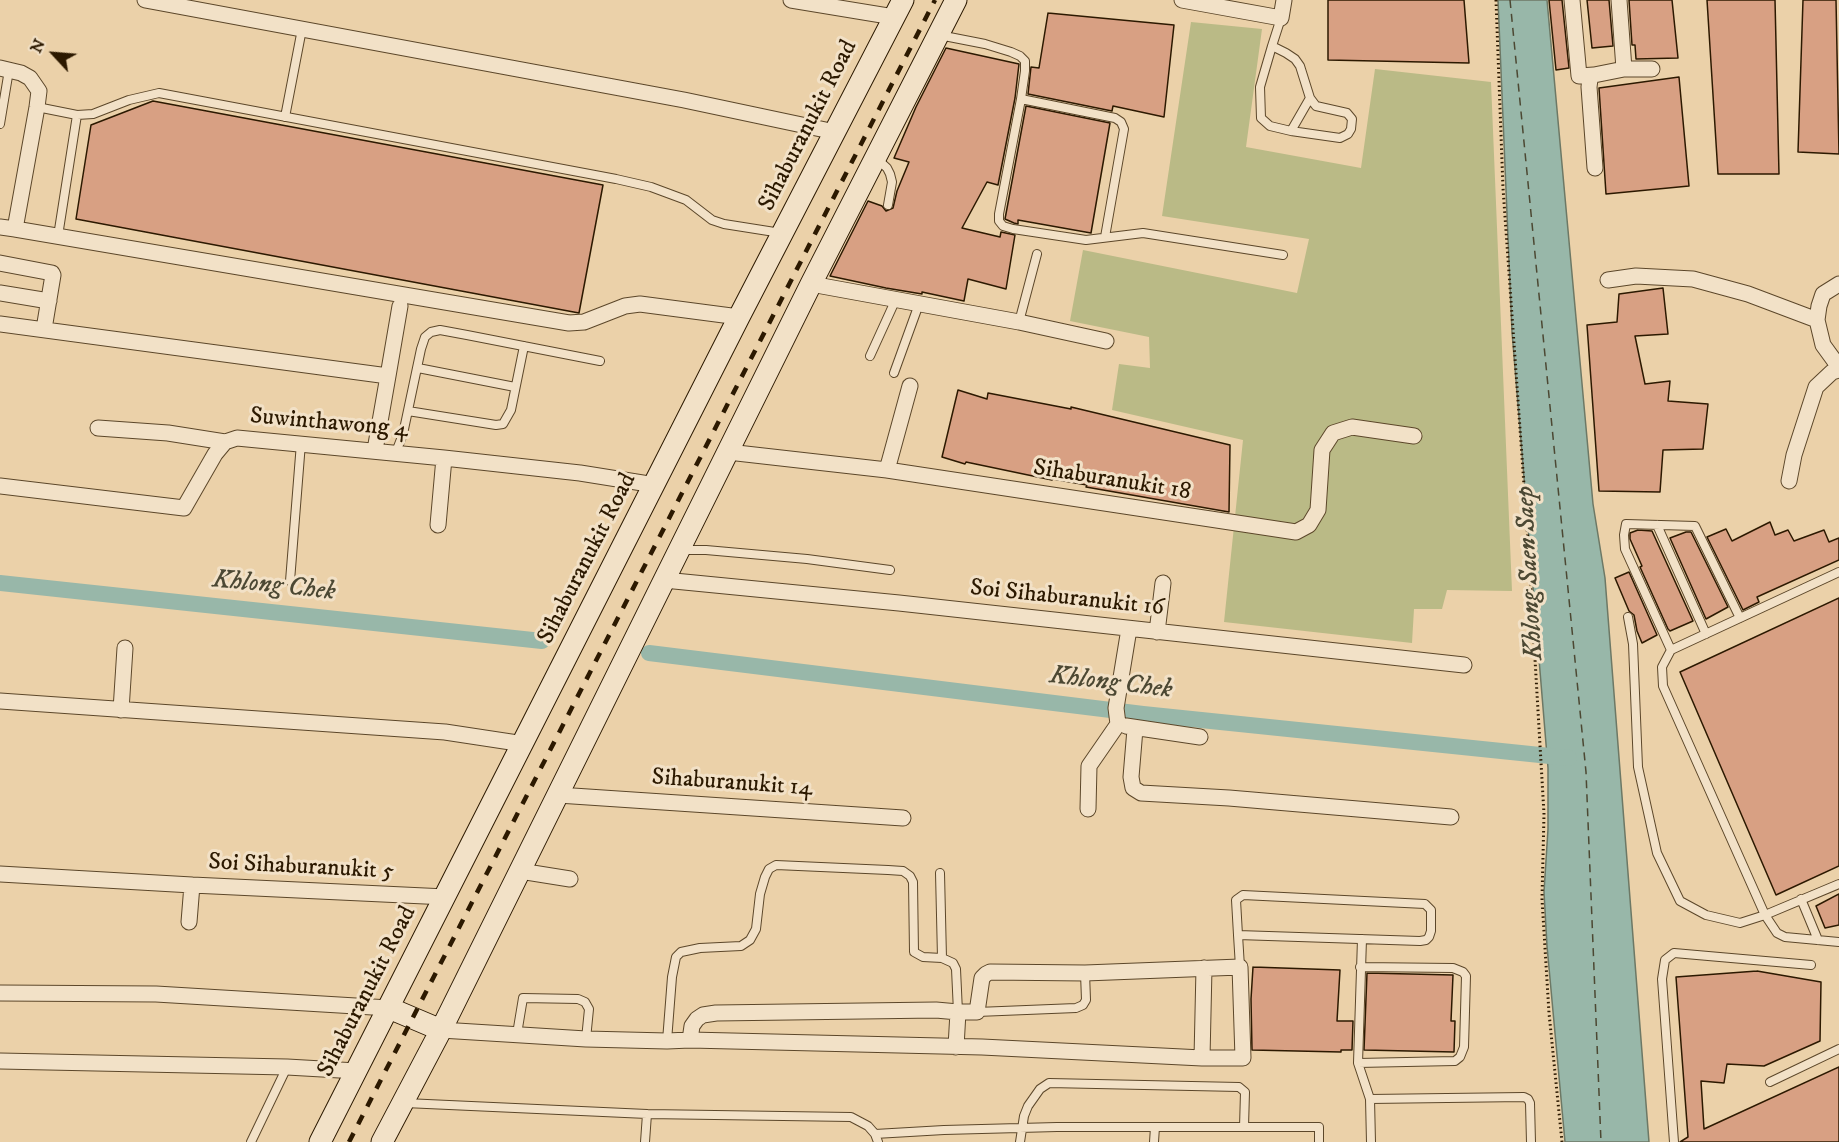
<!DOCTYPE html>
<html>
<head>
<meta charset="utf-8">
<style>
	body { margin:0 }
	#map { position:relative; width:1839px; height:1142px; overflow:hidden; background:#ebd1a9; font-family:"IM FELL DW Pica",serif }
	canvas { display:block }
	.north { position:absolute; left:24px; top:24px; width:60px; height:60px; -webkit-text-stroke:4px #f2e1c7; paint-order:stroke; rotate:296deg; font-size:16px; font-weight:700; line-height:24px; text-align:center; color:#2c1900 }
	.north::after { content:''; display:block; margin:auto; width:21px; height:27px; background:#2c1900; clip-path:polygon(50% 0,100% 100%,50% 72%,0 100%) }
</style>
</head>
<body>
<div id="map">
<canvas width="1839" height="1142"></canvas>
<div class="north">N</div>
</div>
<script>
const g = document.querySelector('canvas').getContext('2d');
g.lineJoin = 'round';
function fillPath(path, color) {
  g.fillStyle = color;
  g.fill(path, 'evenodd');
}
function poly(rows) {
  const path = new Path2D();
  for (const r of rows) {
    path.moveTo(r[0], r[1]);
    for (let i = 2; i < r.length; i += 2) path.lineTo(r[i], r[i + 1]);
  }
  return path;
}
function strokePath(path, color, width, dash) {
  g.strokeStyle = color;
  g.lineWidth = width;
  g.lineCap = dash ? 'butt' : 'round';
  g.setLineDash(dash || []);
  g.stroke(path);
}
function write(font, color, halo, rows, align = 'center') {
  g.font = font + ' "IM FELL DW Pica",serif';
  g.lineWidth = 6;
  g.setLineDash([]);
  g.textBaseline = 'middle';
  g.strokeStyle = halo;
  g.fillStyle = color;
  for (const [text, x, y, turn = 0] of rows) {
    g.save();
    g.translate(x, y);
    g.rotate((+turn || 0) * Math.PI / 180);
    g.textAlign = isNaN(turn) ? turn : align;
    if (halo) g.strokeText(text, 0, 0);
    g.fillText(text, 0, 0);
    g.restore();
  }
}
fillPath(poly([
	[1191,22,1262,29,1246,147,1361,168,1375,69,1491,82,1512,591,1447,590,1442,609,1414,609,1412,643,1224,622,1243,440,1112,410,1119,364,1150,368,1149,337,1070,321,1083,250,1297,293,1309,239,1162,216]
]), '#baba86');
const water = poly([
	[1498,0,1547,0,1593,504,1605,578,1649,1142,1565,1142,1547,946,1544,892,1548,829,1548,768,1512,332,1498,0]
]);
fillPath(water, '#98b7a9');
strokePath(water, '#6d7865', 1.5);
strokePath(poly([
	[0,583,542,641],
	[649,653,1143,714,1569,758]
]), '#98b7a9', 16);
strokePath(poly([
	[1510,0,1586,772,1601,1142]
]), '#4c4833', 1.5, [8, 6]);
const building = poly([
	[1328,0,1464,0,1469,63,1328,60,1328,0],
	[1549,0,1562,0,1569,68,1556,70,1549,0],
	[1587,0,1609,0,1613,46,1592,48,1587,0],
	[1629,0,1672,0,1678,58,1636,59,1635,45,1632,45,1629,0],
	[1707,0,1775,0,1779,174,1718,174,1707,0],
	[1803,0,1836,0,1839,154,1798,152,1803,0],
	[1048,13,1174,25,1164,117,1113,106,1112,111,1028,94,1031,67,1039,68,1048,13],
	[946,48,1019,64,1015,98,998,185,987,182,962,228,1000,237,1001,232,1015,235,1006,289,968,279,964,301,922,292,922,294,886,288,830,276,868,201,882,206,886,211,893,208,897,191,909,162,894,158,916,107,946,48],
	[1679,77,1689,186,1606,194,1599,88,1679,77],
	[153,101,603,185,579,313,76,219,91,125,153,101],
	[1026,106,1110,123,1091,233,1018,220,1018,224,1014,223,1005,219,1026,106],
	[1663,288,1668,334,1635,336,1645,384,1670,381,1668,401,1708,404,1703,449,1663,450,1660,492,1599,491,1587,325,1617,322,1619,294,1663,288],
	[958,390,987,399,988,393,1071,409,1071,407,1230,445,1229,512,1086,487,1087,485,1053,479,1052,480,966,462,965,464,942,457,958,390],
	[1770,522,1775,535,1788,530,1794,541,1824,530,1829,542,1839,538,1839,560,1757,597,1759,602,1743,610,1707,537,1726,529,1732,541,1770,522],
	[1638,530,1652,531,1693,621,1670,631,1668,629,1640,567,1642,566,1630,539,1630,533,1638,530],
	[1686,532,1691,532,1728,607,1706,619,1670,538,1686,532],
	[1629,572,1657,635,1642,643,1637,631,1634,615,1629,611,1615,578,1629,572],
	[1839,598,1839,866,1776,895,1680,672,1839,598],
	[1839,894,1839,925,1825,928,1816,906,1839,894],
	[1253,967,1340,970,1337,1021,1353,1021,1352,1050,1341,1050,1341,1052,1252,1050,1251,999,1253,967],
	[1757,971,1821,982,1820,1041,1764,1066,1727,1064,1724,1083,1701,1081,1704,1129,1839,1067,1839,1142,1680,1142,1688,1137,1676,977,1757,971],
	[1367,973,1453,975,1451,1021,1455,1021,1454,1052,1364,1050,1367,973]
]);
fillPath(building, '#d8a083');
strokePath(building, '#2c1900', 1.5);
const service = poly([
	[939,35,985,44,1011,52,1020,56,1025,61,1025,71,1021,99,999,214,999,221,1003,226,1013,229,1086,240,1143,233,1283,255],
	[1272,46,1286,53,1295,59,1300,66,1310,98,1316,106,1347,113,1352,119,1351,129,1348,134,1340,138,1291,131,1270,126,1261,118,1260,87,1272,46],
	[1272,46,1281,18],
	[1021,99,1115,118,1121,122,1124,129,1105,237],
	[37,107,77,115,93,114,129,100,159,93,616,179,651,187,686,200,712,220,724,224,781,233],
	[285,117,302,29],
	[0,124,9,70],
	[1291,131,1310,98],
	[876,158,887,168,890,174,892,182,888,205],
	[58,236,77,115],
	[1019,322,1037,254],
	[870,356,896,299],
	[418,368,515,387],
	[894,373,919,304],
	[408,411,496,425,503,424,511,410,524,346],
	[396,452,403,434,421,349,425,337,431,332,440,330,467,335,600,361],
	[1657,525,1706,634],
	[683,550,706,550,807,559,890,570],
	[1839,572,1671,650,1662,667,1663,686,1765,915,1777,933,1785,937,1839,942],
	[290,581,301,443],
	[1628,617,1633,644,1638,767,1657,853,1680,901,1706,915,1740,923,1765,915,1839,884],
	[1671,650,1625,549,1624,535,1626,524,1695,526,1740,618],
	[940,873,942,958],
	[1801,899,1818,940],
	[1238,935,1420,941,1426,940,1429,937,1431,931,1431,910,1425,904,1243,895,1236,900,1238,935,1240,967],
	[1362,939,1358,1063,1370,1099,1371,1142],
	[977,1012,1076,1008,1083,1005,1086,1000,1085,973],
	[517,1034,523,998,578,999,585,1002,589,1009,586,1039],
	[667,1041,672,977,676,957,681,952,700,948,741,946,750,940,756,929,760,894,765,877,769,869,776,865,888,870,903,871,910,876,913,882,914,952,923,957,942,958,953,963,956,969,958,1012],
	[1358,1063,1455,1061,1460,1057,1464,1047,1466,976,1463,972,1453,968,1360,967],
	[1770,1082,1839,1049],
	[1370,1099,1524,1097,1528,1099,1530,1103,1531,1142],
	[405,1103,647,1114,645,1142],
	[647,1114,851,1117,868,1126,875,1134,878,1142],
	[875,1134,944,1130,1057,1127,1319,1127,1319,1142],
	[251,1142,287,1067],
	[1020,1142,1024,1116,1028,1106,1040,1089,1049,1083,1239,1087,1245,1092,1244,1127],
	[1154,1142,1155,1127],
	[1674,1142,1662,979,1665,960,1674,953,1811,965]
]);
const minor = poly([
	[145,0,684,100,835,132],
	[791,0,894,17],
	[1182,0,1281,18,1284,0],
	[1572,0,1579,76,1594,75],
	[0,68,21,73,30,78,39,91,37,107,15,229,0,227],
	[1624,69,1652,69],
	[1595,168,1589,87,1590,79,1594,75,1624,69,1619,0],
	[15,229,569,323,584,322,625,306,640,304,739,317],
	[0,263,52,273,53,275,44,329],
	[1608,280,1636,276,1693,279,1748,294,1817,320],
	[811,284,1019,322,1106,341],
	[1839,284,1823,294,1819,306,1817,320,1823,345,1839,367],
	[0,293,49,301],
	[0,324,388,376,375,450],
	[388,376,400,306],
	[98,428,168,433,225,442],
	[728,452,887,470,1296,532,1309,525,1318,510,1322,450,1333,433,1352,427,1414,436],
	[887,470,910,386],
	[1789,481,1794,455,1816,387,1832,372,1839,370],
	[0,486,184,508,215,454,225,442,237,438,444,458,580,473,655,485],
	[438,525,444,458],
	[664,580,899,603,1464,665],
	[1157,632,1163,583],
	[0,701,445,732,524,744],
	[121,710,125,648],
	[1126,726,1200,737],
	[1135,729,1131,777,1133,788,1141,793,1229,798,1451,817],
	[558,795,903,818],
	[1088,809,1089,766,1118,724,1116,708,1129,629],
	[520,871,570,879],
	[0,874,192,885],
	[189,922,192,885,446,897],
	[0,993,156,994,389,1008],
	[441,1030,586,1039,667,1041,690,1040,982,1047,1202,1058,1243,1058,1240,967,1085,973,990,972,986,974,982,978,977,1012,958,1012],
	[690,1040,692,1026,697,1019,703,1015,716,1013,936,1010,958,1012,956,1047],
	[1202,1058,1204,968],
	[0,1061,287,1067,357,1071]
]);
const secondary = poly([
	[389,1008,441,1030],
	[320,1142,739,317,903,0],
	[382,1142,441,1030,811,284,956,0]
]);
strokePath(service, '#5c472a', 10);
strokePath(minor, '#5c472a', 17);
strokePath(secondary, '#2c1900', 23);
strokePath(poly([
	[1496,0,1503,188,1529,556,1544,814,1542,899,1549,1013,1562,1142]
]), '#2c1900', 3, [1.5, 3]);
strokePath(service, '#f2e1c7', 8);
strokePath(minor, '#f2e1c7', 15);
strokePath(secondary, '#f2e1c7', 21);
strokePath(poly([
	[349,1142,935,0]
]), '#2c1900', 4.5, [10, 10]);
write('24px', '#2c1900', '#f2e1c7', [
	["Sihaburanukit Road",809,126,-63],
	["Suwinthawong 4",329,424,5],
	["Sihaburanukit 18",1112,481,9],
	["Sihaburanukit Road",588,559,-63],
	["Soi Sihaburanukit 16",1067,599,6],
	["Sihaburanukit 14",732,784,4],
	["Soi Sihaburanukit 5",301,868,3],
	["Sihaburanukit Road",368,992,-63]
]);
write('italic 26px', '#4c4833', '#f2e1c7', [
	["Khlong Saen Saep",1531,573,-93],
	["Khlong Chek",274,587,6],
	["Khlong Chek",1111,684,7]
]);
</script>
</body>
</html>
